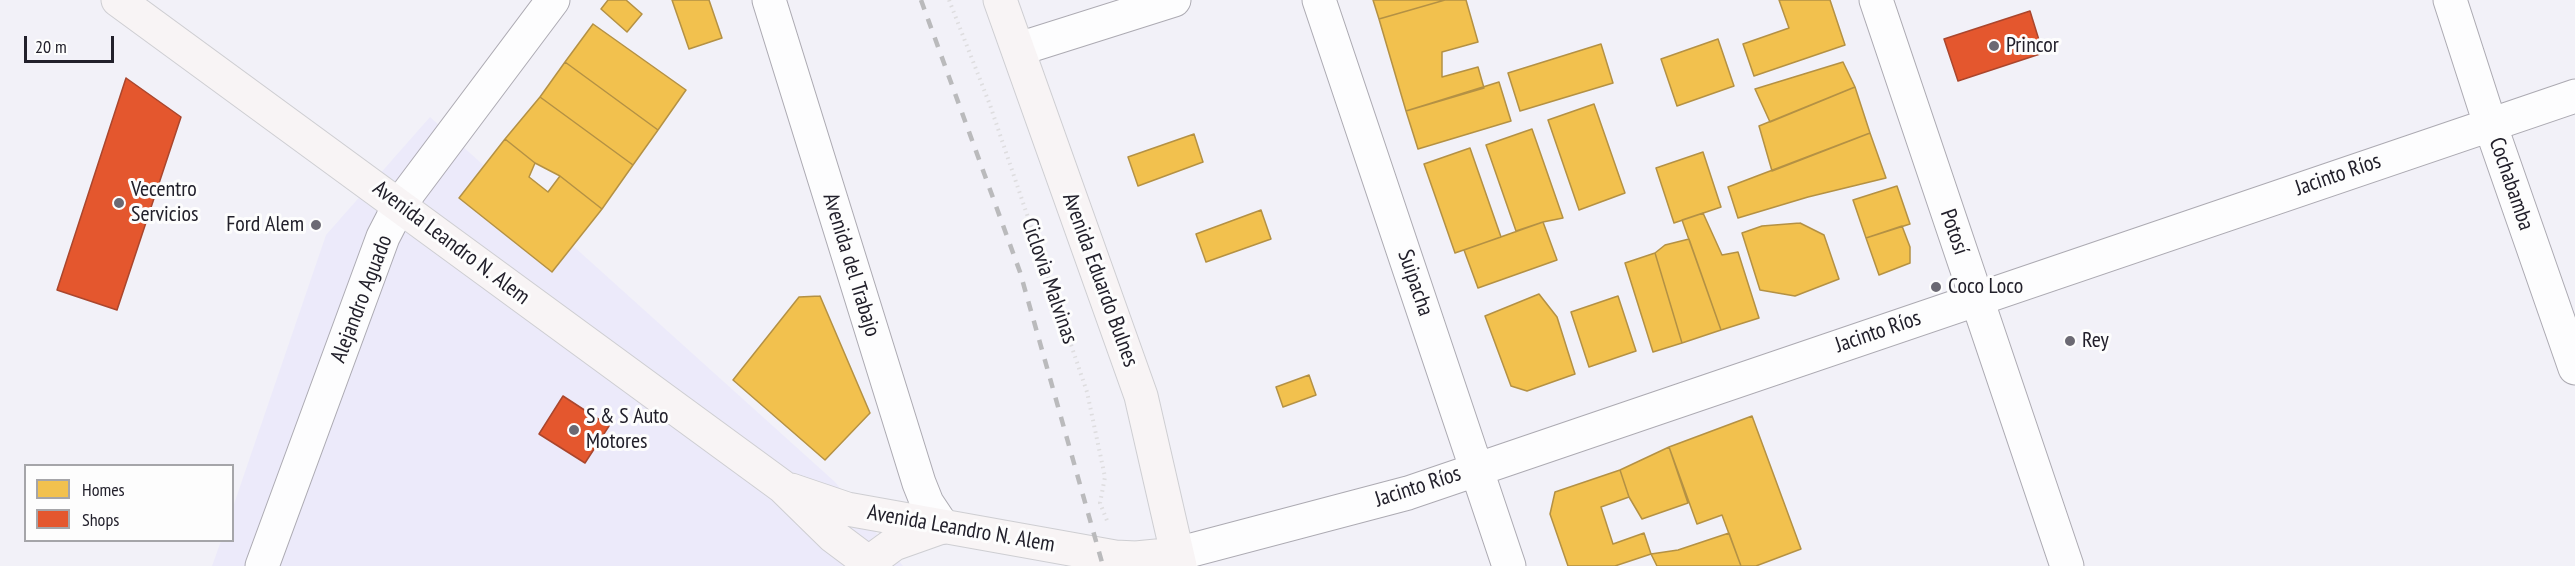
<!DOCTYPE html>
<html>
<head>
<meta charset="utf-8">
<style>
	body { margin:0 }
	#map { position:relative; width:2575px; height:566px; overflow:hidden; background:#f2f1f8; font-family:"PT Sans Narrow",sans-serif }
	canvas { display:block }
	.legend { position:absolute; left:24px; top:464px; width:210px; height:78px; box-sizing:border-box; background:#fdfdfd; border:2px solid #a5a5a9; margin:0; padding:8px 10px; list-style:none; font-size:18px; color:#22202b }
	.legend li { display:flex; align-items:center; gap:12px; height:30px }
	.legend b { width:30px; border:2px solid #a5a5a9 }
	.scale { position:absolute; left:24px; top:36px; width:90px; height:27px; box-sizing:border-box; border:3px solid #22202b; border-top:0; padding-left:8px; font-size:18px; line-height:21px; white-space:nowrap; color:#22202b; -webkit-text-stroke:4px #fdfdfd; paint-order:stroke }
</style>
</head>
<body>
<div id="map">
<canvas width="2575" height="566"></canvas>
<ul class="legend">
<li><b style="height:16px;background:#f2c14e"></b>Homes</li>
<li><b style="height:16px;background:#e4572e"></b>Shops</li>
</ul>
<div class="scale">20 m</div>
</div>
<script>
const g = document.querySelector('canvas').getContext('2d');
g.lineJoin = 'round';
function fillPath(path, color) {
  g.fillStyle = color;
  g.fill(path, 'evenodd');
}
function poly(rows) {
  const path = new Path2D();
  for (const r of rows) {
    path.moveTo(r[0], r[1]);
    for (let i = 2; i < r.length; i += 2) path.lineTo(r[i], r[i + 1]);
  }
  return path;
}
function strokePath(path, color, width, dash) {
  g.strokeStyle = color;
  g.lineWidth = width;
  g.lineCap = dash ? 'butt' : 'round';
  g.setLineDash(dash || []);
  g.stroke(path);
}
function write(font, color, halo, rows, align = 'center') {
  g.font = font + ' "PT Sans Narrow",sans-serif';
  g.lineWidth = 6;
  g.setLineDash([]);
  g.textBaseline = 'middle';
  g.strokeStyle = halo;
  g.fillStyle = color;
  for (const [text, x, y, turn = 0] of rows) {
    g.save();
    g.translate(x, y);
    g.rotate((+turn || 0) * Math.PI / 180);
    g.textAlign = isNaN(turn) ? turn : align;
    if (halo) g.strokeText(text, 0, 0);
    g.fillText(text, 0, 0);
    g.restore();
  }
}
fillPath(poly([
	[430,117,835,482,903,566,212,566,221,541,232,540,233,507,326,235]
]), '#eceafa');
const homes = poly([
	[608,0,626,0,642,14,627,32,601,9,608,0],
	[672,0,709,0,722,38,689,49,672,0],
	[1373,0,1445,0,1379,19,1373,0],
	[1445,0,1466,0,1478,42,1442,52,1442,77,1478,67,1484,88,1406,111,1379,19,1445,0],
	[1779,0,1830,0,1845,45,1754,76,1743,44,1789,28,1779,0],
	[593,24,686,90,658,130,565,62,593,24],
	[1718,39,1734,86,1677,106,1661,59,1718,39],
	[1601,44,1613,83,1520,111,1508,73,1601,44],
	[565,62,658,130,633,165,540,97,565,62],
	[1843,62,1855,87,1770,122,1755,89,1843,62],
	[1499,82,1511,121,1418,149,1406,111,1499,82],
	[1855,87,1870,133,1772,171,1759,126,1855,87],
	[540,97,633,165,602,209,560,176,535,163,505,139,540,97],
	[1594,104,1625,193,1579,210,1548,120,1594,104],
	[1532,129,1563,218,1543,222,1516,231,1486,145,1532,129],
	[1870,133,1886,178,1808,197,1738,218,1728,187,1870,133],
	[1194,134,1203,162,1138,186,1128,157,1194,134],
	[505,139,535,163,529,177,548,192,560,176,602,209,552,272,459,198,505,139],
	[1470,148,1501,237,1455,253,1424,164,1470,148],
	[1703,152,1721,207,1674,223,1656,168,1703,152],
	[1897,186,1910,224,1866,238,1853,200,1897,186],
	[1261,210,1271,239,1206,262,1196,234,1261,210],
	[1703,213,1722,255,1738,252,1759,318,1721,330,1682,220,1703,213],
	[1543,222,1557,260,1478,288,1464,250,1543,222],
	[1800,223,1824,235,1839,279,1795,296,1760,290,1742,233,1762,226,1800,223],
	[1902,226,1910,247,1910,263,1879,275,1866,238,1902,226],
	[1689,239,1721,330,1682,343,1655,253,1665,245,1689,239],
	[1655,253,1682,343,1653,352,1625,263,1655,253],
	[1539,294,1557,317,1575,374,1527,391,1511,386,1485,316,1539,294],
	[820,296,870,413,825,460,733,380,799,297,820,296],
	[1618,296,1636,351,1589,367,1571,312,1618,296],
	[1309,375,1316,395,1283,407,1276,387,1309,375],
	[1752,416,1801,549,1756,566,1741,566,1722,515,1697,524,1669,447,1752,416],
	[1669,447,1688,503,1642,519,1629,497,1620,470,1669,447],
	[1620,470,1629,497,1601,507,1613,544,1644,533,1651,554,1615,566,1568,566,1550,514,1555,492,1620,470],
	[1729,533,1741,566,1657,566,1651,554,1678,550,1729,533]
]);
fillPath(homes, '#f2c14e');
strokePath(homes, '#b49144', 1.5);
const shops = poly([
	[2030,11,2043,53,1958,81,1944,39,2030,11],
	[126,78,181,117,117,310,57,290,126,78],
	[563,396,609,426,585,463,539,434,563,396]
]);
fillPath(shops, '#e4572e');
strokePath(shops, '#aa462d', 1.5);
const minor = poly([
	[769,0,919,483,927,503,943,527],
	[1319,0,1509,566],
	[1876,0,2067,566],
	[2450,0,2490,124,2575,368],
	[1019,49,1174,0],
	[1177,554,1408,493,2575,96],
	[262,566,383,237,400,204,553,0]
]);
const major = poly([
	[118,0,783,487,833,536,873,566],
	[1000,0,1141,396,1180,566],
	[791,490,847,509,1115,557,1136,558,1177,554],
	[864,566,894,544,942,527]
]);
strokePath(minor, '#acaab2', 35);
strokePath(major, '#ceced2', 35);
strokePath(poly([
	[949,0,990,105,1087,392,1105,477,1100,503,1108,523]
]), '#dedddf', 4, [1.5, 4.5]);
strokePath(minor, '#fdfdfe', 33);
strokePath(major, '#f8f4f5', 33);
strokePath(poly([
	[921,0,1020,272,1103,566]
]), '#bababc', 4.5, [10, 10]);
for (const [x, y, r, color] of [
	[1994,46,6,"#6b6973"],
	[119,203,6,"#6b6973"],
	[316,225,6,"#6b6973"],
	[1936,287,6,"#6b6973"],
	[2070,341,6,"#6b6973"],
	[574,430,6,"#6b6973"]
]) {
  const dot = new Path2D();
  dot.arc(x, y, r, 0, 2 * Math.PI);
  g.fillStyle = color;
  g.fill(dot);
  strokePath(dot, '#fdfdfd', 2);
}
write('22px', '#22202b', '#fdfdfd', [
	["Princor",2006,46],
	["Vecentro",131,190],
	["Servicios",131,215],
	["Ford Alem",304,225,"right"],
	["Coco Loco",1948,287],
	["Rey",2082,341],
	["S & S Auto",586,417],
	["Motores",586,442]
], 'left');
write('22px', '#22202b', '#fdfdfd', [
	["Jacinto Ríos",2338,175,-19],
	["Cochabamba",2511,184,71],
	["Potosí",1954,232,71],
	["Avenida Leandro N. Alem",451,243,37],
	["Avenida del Trabajo",851,265,73],
	["Avenida Eduardo Bulnes",1100,280,70],
	["Ciclovia Malvinas",1049,281,71],
	["Suipacha",1415,283,71],
	["Alejandro Aguado",362,299,-69],
	["Jacinto Ríos",1878,332,-19],
	["Jacinto Ríos",1418,487,-18],
	["Avenida Leandro N. Alem",961,529,10]
]);
</script>
</body>
</html>
